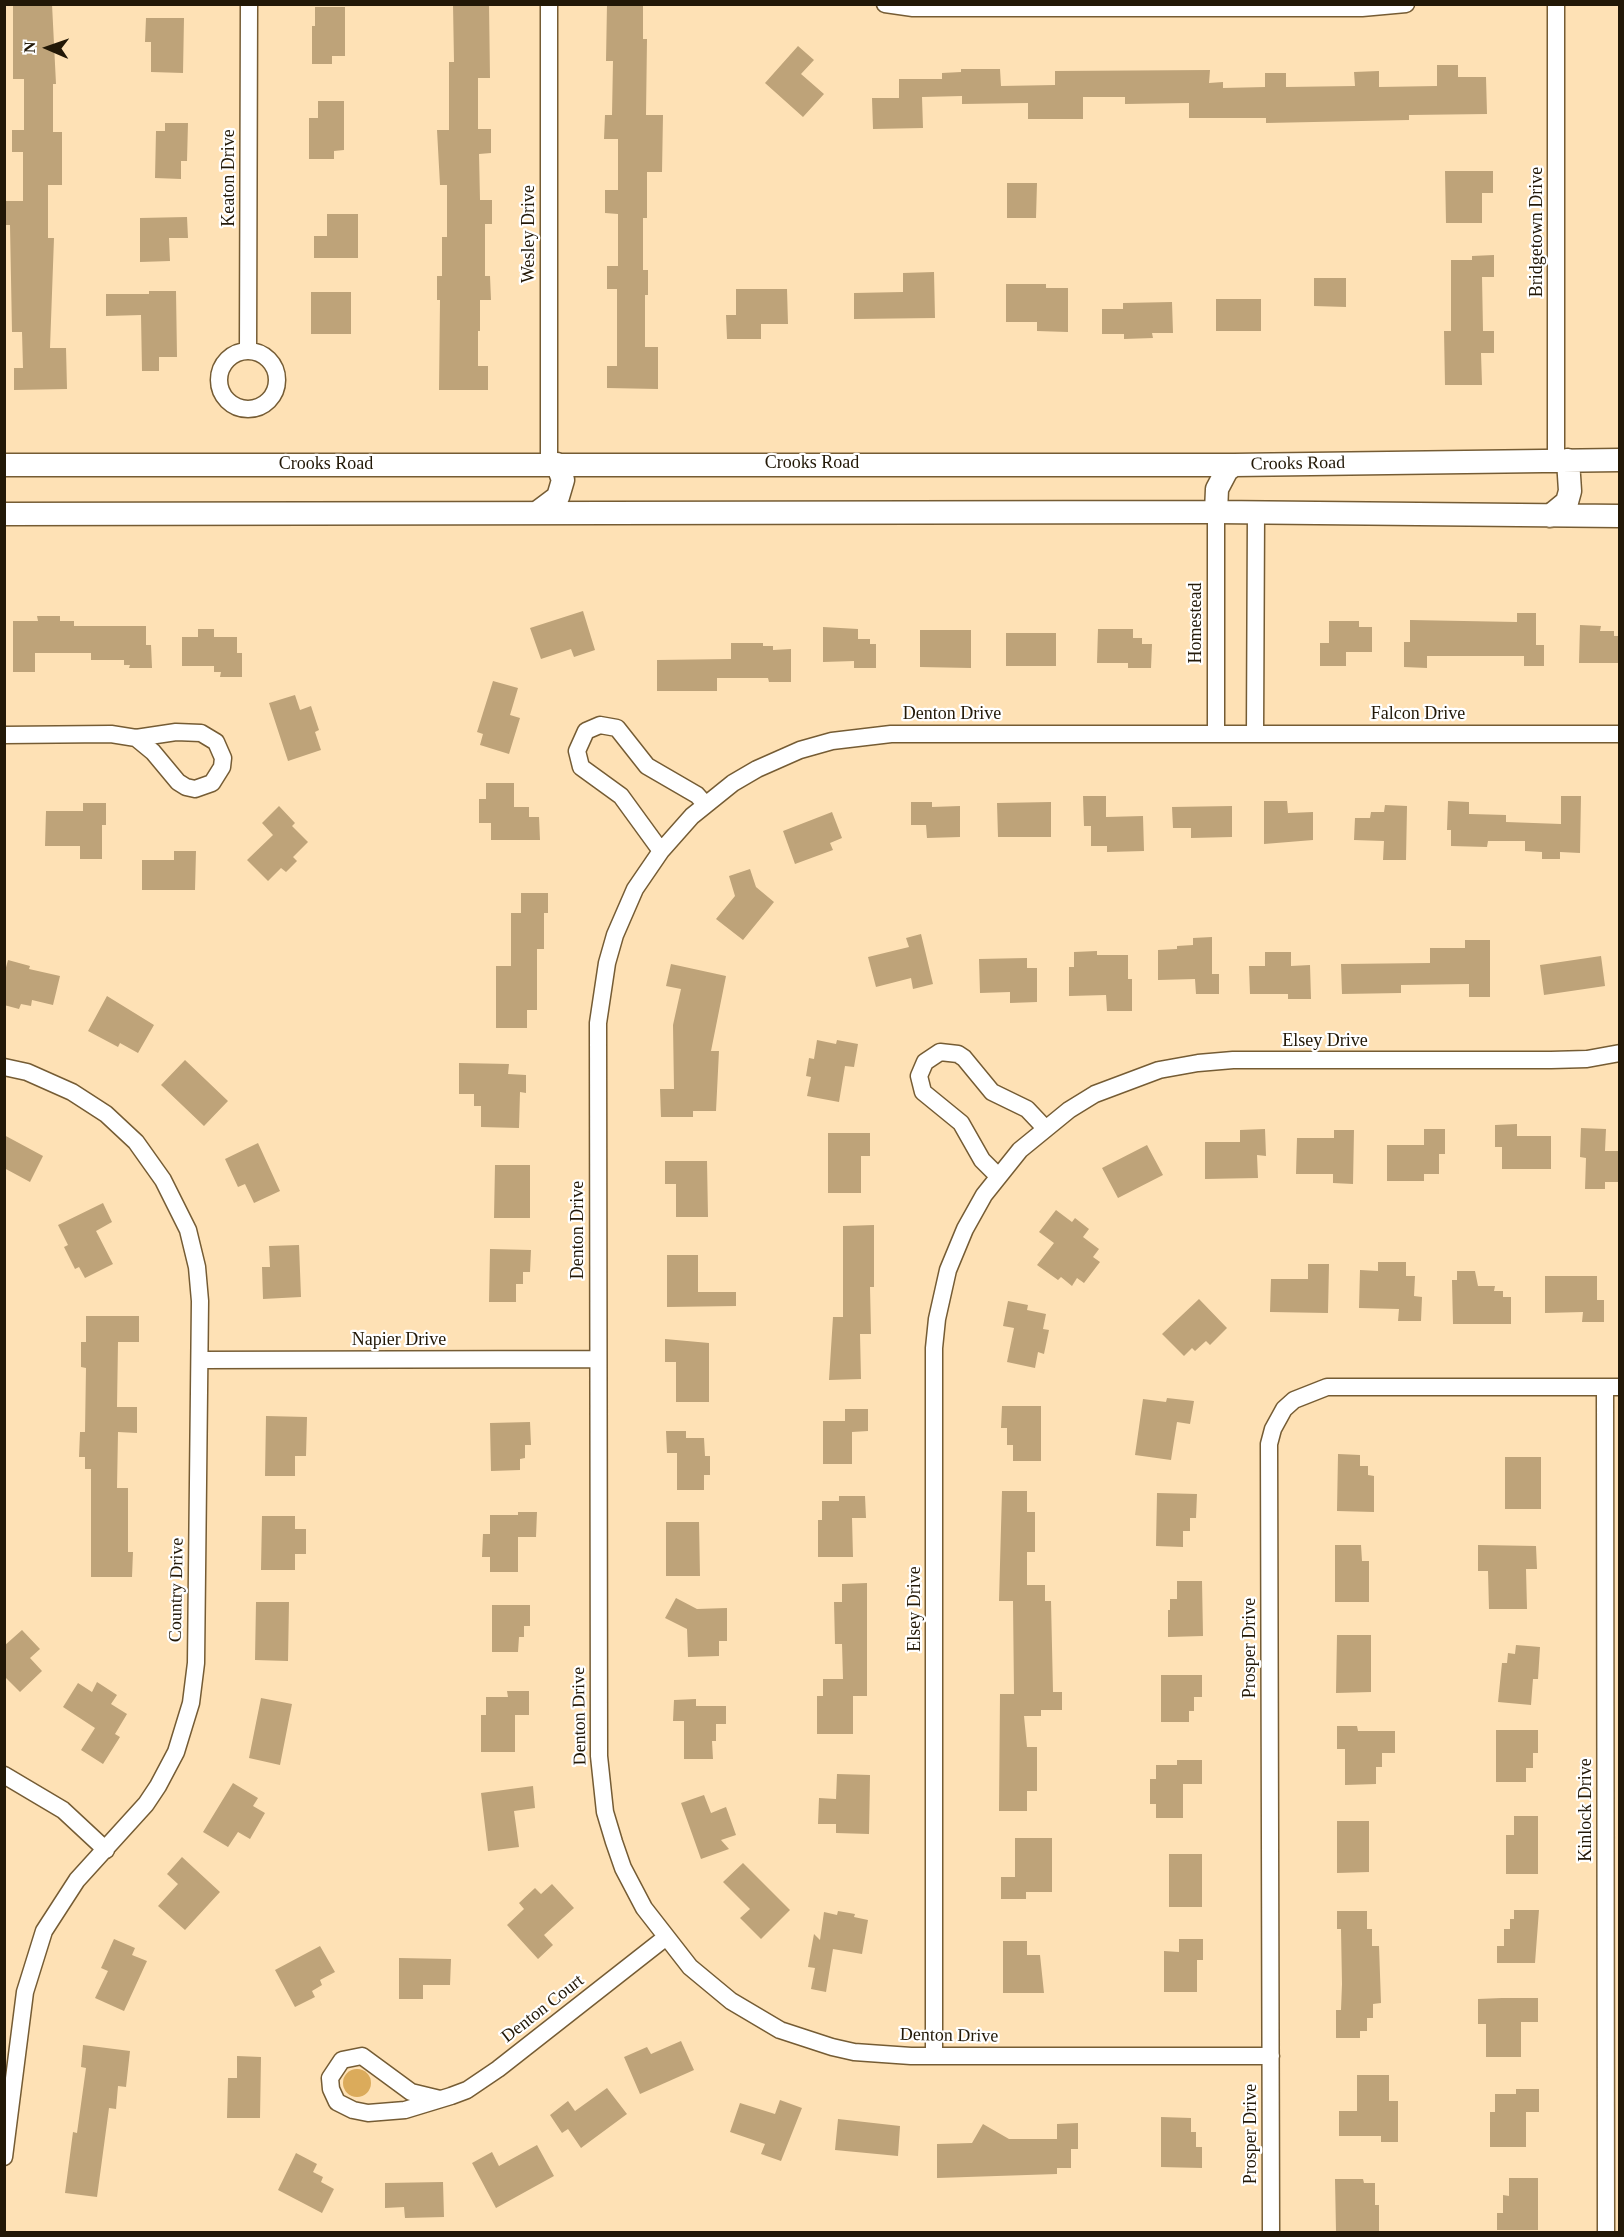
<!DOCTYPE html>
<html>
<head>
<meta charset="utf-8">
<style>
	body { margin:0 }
	#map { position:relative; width:1624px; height:2237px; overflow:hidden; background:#fee1b5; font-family:"Times New Roman",serif }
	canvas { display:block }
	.frame { position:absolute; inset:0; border:6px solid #221807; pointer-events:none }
	.north { position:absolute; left:18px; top:18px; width:60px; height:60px; -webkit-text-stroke:4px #fff; paint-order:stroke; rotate:272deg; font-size:16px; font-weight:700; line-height:24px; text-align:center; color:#221807 }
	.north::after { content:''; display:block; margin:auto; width:21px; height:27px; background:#221807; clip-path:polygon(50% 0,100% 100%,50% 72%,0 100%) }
</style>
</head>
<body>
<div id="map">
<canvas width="1624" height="2237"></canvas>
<div class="frame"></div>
<div class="north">N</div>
</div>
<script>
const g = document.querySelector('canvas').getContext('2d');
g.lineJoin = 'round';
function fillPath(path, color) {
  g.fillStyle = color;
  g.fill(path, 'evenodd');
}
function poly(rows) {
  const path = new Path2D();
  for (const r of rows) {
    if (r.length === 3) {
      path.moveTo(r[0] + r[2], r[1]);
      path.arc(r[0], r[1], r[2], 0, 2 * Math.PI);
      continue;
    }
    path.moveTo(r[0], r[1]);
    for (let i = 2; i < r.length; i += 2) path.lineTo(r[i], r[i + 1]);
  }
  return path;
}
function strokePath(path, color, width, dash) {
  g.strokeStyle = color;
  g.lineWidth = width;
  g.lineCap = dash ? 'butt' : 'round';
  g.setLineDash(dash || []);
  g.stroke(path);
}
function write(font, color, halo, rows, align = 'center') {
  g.font = font + ' "Times New Roman",serif';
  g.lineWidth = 4.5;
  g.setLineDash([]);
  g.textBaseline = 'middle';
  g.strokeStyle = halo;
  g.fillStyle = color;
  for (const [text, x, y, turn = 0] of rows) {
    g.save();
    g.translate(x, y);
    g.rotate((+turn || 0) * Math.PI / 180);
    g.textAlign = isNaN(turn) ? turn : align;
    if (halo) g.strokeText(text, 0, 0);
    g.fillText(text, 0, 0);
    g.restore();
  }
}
fillPath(poly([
	[357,2083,14]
]), '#dbab5b');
fillPath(poly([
	[13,4,52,4,56,84,53,84,53,132,62,132,62,185,48,185,48,238,54,238,50,348,66,348,67,389,14,390,14,368,23,368,22,332,12,332,10,225,4,225,4,201,23,201,23,152,12,152,12,130,24,130,24,79,13,79],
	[453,4,489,4,490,78,478,78,478,129,491,129,491,153,479,154,480,200,492,200,492,224,485,224,485,276,490,276,491,300,480,300,480,331,478,331,478,366,488,366,488,390,439,390,440,300,437,300,437,276,442,276,442,237,447,237,447,185,440,185,437,130,449,130,449,62,454,62],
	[607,4,643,4,643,39,647,39,646,115,663,115,662,172,647,172,647,218,643,218,643,270,648,270,648,295,645,295,645,347,658,347,658,389,607,388,607,366,617,366,617,289,607,289,607,266,618,266,618,214,605,213,605,190,618,190,618,139,604,139,605,115,612,115,613,61,606,61],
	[315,7,345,7,345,56,332,56,332,64,312,64,312,26,315,26],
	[146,18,184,18,183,73,151,72,151,42,145,42],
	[798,46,814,60,801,74,824,94,803,117,765,83],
	[1437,65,1458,65,1458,77,1486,77,1487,114,1409,115,1409,120,1266,123,1266,118,1189,118,1189,103,1125,104,1125,97,1083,97,1083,119,1028,119,1028,103,962,104,962,96,922,97,923,128,873,129,872,98,899,98,899,79,942,79,942,73,961,72,961,69,1000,69,1001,86,1055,85,1055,71,1210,70,1209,83,1223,82,1223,88,1265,87,1265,73,1286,73,1286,87,1355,86,1354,72,1379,71,1379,87,1437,86],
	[318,101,344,101,344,150,334,151,334,159,309,159,309,118,318,118],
	[165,123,188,123,187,161,181,161,181,179,155,178,156,131,165,131],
	[1445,171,1493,171,1493,193,1482,193,1482,223,1446,223],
	[1007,183,1037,183,1036,218,1007,218],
	[327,214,358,214,358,258,314,258,314,236,327,236],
	[187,217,188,238,169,238,170,261,140,262,140,218],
	[1494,255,1494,277,1482,277,1483,331,1494,331,1494,353,1481,353,1482,385,1445,385,1444,331,1451,331,1451,260,1472,260,1472,256],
	[934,272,935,318,854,319,854,293,903,292,903,273],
	[1314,278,1346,278,1346,307,1314,306],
	[1006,284,1046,284,1046,288,1068,288,1068,332,1037,331,1037,322,1006,322],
	[736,289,787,289,788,324,761,324,761,339,727,339,726,315,736,315],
	[149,291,176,291,177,357,159,357,159,371,142,371,141,315,106,316,106,294,149,294],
	[311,292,351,292,351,334,311,334],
	[1216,299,1261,299,1261,331,1216,331],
	[1172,302,1173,333,1152,333,1153,338,1124,339,1124,334,1102,334,1102,309,1123,309,1123,303],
	[583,611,595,650,574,657,571,649,541,659,530,628],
	[1517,613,1536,613,1536,645,1544,645,1544,666,1524,666,1524,656,1427,656,1427,668,1404,667,1404,642,1410,642,1410,620,1517,622],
	[37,616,60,616,60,621,74,621,74,626,146,626,146,645,151,645,152,668,129,668,130,665,124,665,124,660,91,660,91,653,35,653,35,672,13,672,13,621,38,621],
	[1329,621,1359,621,1359,627,1372,627,1372,652,1346,652,1346,666,1320,666,1320,643,1329,643],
	[1580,625,1601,626,1600,631,1614,631,1614,636,1620,636,1620,663,1579,663],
	[823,627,858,629,858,639,870,639,870,644,876,644,876,668,854,668,854,661,823,662],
	[198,629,214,629,214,637,237,637,237,653,242,653,242,677,220,677,221,672,214,672,214,666,182,666,182,637,198,637],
	[1098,629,1133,629,1133,638,1142,638,1142,644,1152,644,1151,668,1128,668,1128,663,1097,663],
	[920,630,971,630,971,668,920,667],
	[1006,633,1056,633,1056,666,1006,666],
	[731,643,763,643,763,646,773,646,773,650,791,649,791,682,769,682,768,678,717,678,717,691,657,691,657,660,731,659],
	[493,681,518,688,510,715,520,718,509,754,480,745,483,734,477,732],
	[295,695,300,710,311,706,319,730,315,732,321,750,288,761,269,703],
	[486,783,514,783,514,807,529,807,529,817,539,817,540,840,491,840,491,823,479,823,479,799,486,799],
	[1083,796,1106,796,1106,817,1143,816,1144,851,1107,852,1107,846,1091,846,1091,826,1084,826],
	[1561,796,1581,796,1580,853,1560,852,1560,859,1542,859,1542,852,1525,851,1525,841,1488,841,1487,847,1451,846,1451,830,1447,830,1448,801,1469,802,1469,814,1506,815,1506,822,1561,824],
	[1264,801,1287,801,1288,813,1313,812,1313,840,1264,844],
	[911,802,932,802,932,807,960,806,960,837,927,838,926,825,911,825],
	[1051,802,1051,837,998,837,997,803],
	[83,803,106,803,106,825,102,825,102,859,80,859,80,846,45,846,46,811,83,811],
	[1385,805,1407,806,1406,860,1383,860,1384,841,1354,840,1355,818,1370,818,1371,812,1384,812],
	[279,806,295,823,292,826,308,842,293,857,297,861,286,872,281,868,268,881,247,860,273,835,262,823],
	[1232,806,1232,837,1191,838,1191,828,1173,828,1172,807],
	[832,812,842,838,830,843,833,850,795,864,783,831],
	[174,851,196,851,195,890,142,890,142,860,174,860],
	[750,869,756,887,774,902,743,940,716,919,735,896,729,876],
	[521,893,548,893,548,913,544,913,544,949,537,949,537,1010,527,1010,527,1028,496,1028,496,966,511,966,511,913,521,913],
	[921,934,933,984,913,989,911,978,876,987,868,957,909,947,906,938],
	[1212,937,1212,974,1219,974,1219,994,1196,994,1195,979,1158,980,1158,950,1177,949,1177,946,1193,945,1193,938],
	[1465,940,1490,940,1490,997,1469,997,1469,984,1401,985,1401,993,1342,994,1341,964,1430,963,1430,948,1465,948],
	[1097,951,1097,955,1128,955,1128,979,1132,979,1132,1011,1107,1011,1106,995,1069,996,1069,967,1074,967,1074,952],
	[1265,952,1291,952,1291,966,1310,965,1311,999,1288,999,1288,994,1250,994,1249,966,1265,966],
	[1601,956,1605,986,1544,995,1540,965],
	[1027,958,1027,968,1037,968,1037,1002,1010,1003,1010,992,980,993,979,959],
	[8,960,30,966,29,969,60,976,53,1005,32,1000,31,1006,21,1004,19,1009,4,1005,4,975],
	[671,964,726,976,711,1051,719,1051,716,1111,693,1111,693,1117,661,1117,660,1089,674,1089,673,1025,681,989,666,986],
	[107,996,154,1025,138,1053,120,1043,118,1047,88,1031],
	[817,1040,836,1044,837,1040,858,1044,854,1067,845,1066,839,1102,807,1096,811,1077,806,1076,809,1058,814,1059],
	[185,1060,228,1101,204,1126,161,1085],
	[459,1063,509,1064,508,1074,526,1075,526,1093,520,1092,519,1128,481,1127,481,1106,474,1106,474,1094,459,1094],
	[1517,1124,1517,1136,1551,1136,1551,1169,1502,1169,1502,1147,1495,1147,1495,1125],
	[1581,1128,1606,1129,1605,1151,1620,1151,1620,1182,1605,1182,1605,1189,1585,1189,1586,1158,1580,1157],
	[1265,1129,1266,1156,1257,1155,1258,1178,1205,1179,1205,1142,1240,1142,1240,1130],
	[1424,1129,1445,1129,1445,1154,1439,1154,1439,1174,1424,1174,1424,1181,1387,1181,1387,1145,1424,1145],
	[1334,1130,1354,1130,1353,1184,1333,1183,1333,1174,1296,1174,1297,1138,1334,1138],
	[828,1133,870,1133,870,1156,861,1156,861,1193,828,1193],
	[4,1135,43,1156,30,1182,4,1168],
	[258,1143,280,1191,254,1203,245,1184,238,1187,225,1159],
	[1147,1145,1163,1175,1118,1198,1102,1168],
	[665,1161,707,1161,708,1217,676,1217,676,1184,665,1184],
	[495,1165,530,1165,530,1218,494,1218],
	[103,1203,112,1222,96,1231,113,1264,85,1278,79,1267,75,1269,64,1247,68,1245,58,1225],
	[1056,1210,1072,1222,1075,1218,1089,1229,1083,1237,1099,1249,1093,1257,1100,1262,1084,1283,1077,1278,1072,1286,1061,1277,1058,1280,1037,1265,1054,1243,1039,1232],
	[874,1225,874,1287,870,1287,871,1334,860,1334,861,1379,829,1380,833,1317,843,1317,843,1226],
	[299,1245,301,1297,263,1299,262,1267,270,1267,269,1246],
	[490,1249,531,1250,530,1272,523,1272,523,1284,516,1284,516,1302,489,1302],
	[667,1255,698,1255,698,1292,736,1292,736,1306,667,1307],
	[1378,1262,1406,1262,1406,1276,1415,1276,1414,1296,1422,1297,1421,1321,1398,1321,1399,1309,1359,1308,1360,1270,1378,1271],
	[1308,1264,1329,1264,1328,1313,1270,1312,1271,1279,1308,1279],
	[1457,1271,1475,1271,1478,1286,1495,1286,1494,1291,1503,1291,1503,1297,1511,1297,1511,1324,1453,1324,1452,1280,1457,1280],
	[1545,1276,1597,1276,1597,1300,1604,1300,1604,1322,1582,1322,1583,1312,1545,1313],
	[1199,1299,1227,1328,1210,1345,1206,1341,1195,1351,1192,1348,1184,1356,1162,1334],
	[1008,1301,1028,1305,1027,1310,1046,1314,1043,1329,1049,1330,1044,1354,1038,1352,1035,1368,1007,1362,1014,1328,1003,1326],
	[86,1316,139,1316,139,1342,118,1342,117,1407,137,1407,137,1433,118,1432,117,1488,128,1488,128,1552,133,1552,132,1577,91,1577,91,1469,85,1469,85,1457,79,1457,80,1432,85,1432,86,1368,81,1367,81,1342,86,1342],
	[665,1339,709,1343,709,1402,676,1402,676,1362,665,1362],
	[1167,1398,1194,1401,1190,1424,1177,1422,1171,1460,1135,1455,1143,1399,1166,1402],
	[1002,1406,1041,1406,1041,1461,1013,1461,1013,1445,1007,1445,1007,1428,1001,1428],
	[845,1409,868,1409,868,1431,852,1432,852,1464,823,1464,823,1421,845,1421],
	[266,1416,307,1417,306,1456,295,1456,295,1476,265,1476],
	[530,1422,531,1445,525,1445,525,1458,520,1459,520,1470,491,1471,490,1423],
	[666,1431,686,1431,686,1438,704,1438,705,1456,710,1456,710,1475,704,1475,704,1490,677,1490,677,1453,667,1453],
	[1338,1454,1360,1455,1360,1466,1368,1466,1368,1475,1374,1476,1374,1512,1337,1511],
	[1505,1457,1541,1457,1541,1509,1505,1509],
	[1002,1491,1027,1491,1027,1512,1035,1512,1035,1552,1027,1552,1027,1585,1045,1585,1045,1601,1051,1601,1053,1692,1062,1692,1062,1710,1041,1710,1041,1716,1024,1716,1027,1747,1037,1747,1037,1791,1027,1791,1027,1811,999,1811,1000,1694,1014,1694,1013,1601,999,1601],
	[1157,1493,1197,1494,1196,1518,1190,1518,1190,1531,1183,1531,1183,1547,1156,1546],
	[839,1496,865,1496,866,1518,852,1518,853,1557,818,1557,818,1520,822,1520,822,1501,839,1501],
	[518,1512,537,1512,536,1537,518,1537,518,1572,490,1572,490,1557,482,1557,483,1534,490,1534,490,1515,518,1515],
	[262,1516,295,1516,295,1529,306,1529,306,1554,295,1554,295,1570,261,1570],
	[666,1522,699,1522,700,1576,666,1576],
	[1335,1545,1361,1545,1362,1561,1369,1561,1369,1602,1335,1602],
	[1478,1545,1536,1546,1537,1569,1526,1569,1527,1609,1489,1609,1488,1571,1478,1571],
	[1177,1581,1202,1581,1203,1636,1168,1637,1168,1610,1170,1610,1170,1599,1177,1599],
	[867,1583,867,1696,853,1696,853,1734,817,1734,817,1696,823,1696,823,1679,843,1679,842,1644,835,1644,834,1602,842,1602,842,1584],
	[676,1598,697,1609,727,1608,727,1641,719,1641,719,1656,688,1657,687,1629,665,1618],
	[256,1602,289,1602,288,1661,255,1660],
	[492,1605,530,1605,530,1626,524,1626,524,1637,519,1637,518,1652,492,1652],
	[22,1630,40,1649,30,1658,42,1671,20,1692,4,1676,4,1646],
	[1337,1635,1371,1635,1371,1692,1336,1693],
	[1516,1645,1540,1647,1538,1679,1533,1679,1531,1705,1498,1702,1502,1663,1507,1663,1508,1653,1515,1654],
	[1161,1675,1202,1675,1202,1697,1194,1697,1194,1711,1189,1711,1189,1722,1161,1722],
	[97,1682,117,1695,111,1704,127,1714,115,1734,120,1737,103,1764,81,1750,95,1728,63,1707,78,1683,92,1692],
	[507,1691,529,1691,529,1715,515,1715,515,1752,481,1752,481,1715,486,1715,486,1697,508,1697],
	[261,1698,292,1704,280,1765,249,1758],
	[696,1699,696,1706,726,1706,726,1724,716,1724,716,1741,712,1741,713,1759,684,1759,684,1721,673,1721,674,1700],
	[1337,1726,1357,1726,1358,1731,1395,1731,1395,1753,1382,1753,1382,1767,1376,1767,1376,1784,1345,1785,1345,1749,1337,1749],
	[1496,1730,1538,1730,1538,1753,1533,1753,1533,1768,1526,1768,1526,1782,1496,1782],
	[1177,1760,1202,1760,1202,1784,1183,1784,1183,1818,1156,1818,1156,1804,1150,1804,1150,1779,1156,1779,1156,1765,1177,1765],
	[837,1774,870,1775,869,1834,836,1833,836,1824,818,1824,819,1798,836,1799],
	[233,1783,258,1798,253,1806,265,1813,250,1839,238,1832,228,1847,203,1832],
	[533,1786,535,1808,514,1811,519,1847,488,1851,481,1793],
	[704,1795,711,1813,726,1807,736,1835,721,1840,729,1849,701,1859,681,1803],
	[1514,1816,1538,1816,1538,1874,1506,1874,1506,1835,1514,1835],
	[1337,1821,1369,1821,1369,1872,1337,1873],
	[1015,1838,1052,1838,1052,1892,1026,1892,1026,1899,1001,1899,1001,1877,1015,1877],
	[1169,1854,1202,1854,1202,1907,1169,1907],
	[182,1857,220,1892,185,1930,158,1906,178,1884,167,1874],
	[743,1863,790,1910,761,1939,740,1918,750,1909,723,1882],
	[552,1884,574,1908,544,1935,553,1945,538,1959,507,1925,524,1909,519,1903,535,1888,541,1894],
	[1514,1910,1539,1910,1535,1963,1497,1963,1497,1946,1504,1946,1504,1929,1510,1929,1510,1919,1514,1919],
	[838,1911,855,1914,854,1917,868,1920,862,1954,833,1949,826,1992,811,1989,815,1968,808,1967,814,1934,820,1940,824,1912,837,1915],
	[1337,1911,1367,1911,1367,1929,1372,1929,1372,1946,1379,1946,1381,2003,1373,2004,1373,2018,1367,2018,1367,2031,1360,2031,1360,2038,1336,2038,1336,2010,1341,2010,1342,1984,1341,1929,1337,1929],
	[114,1939,135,1948,132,1955,147,1961,124,2011,95,1998,108,1971,101,1968],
	[1179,1939,1203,1939,1203,1960,1197,1960,1197,1992,1164,1992,1164,1951,1179,1952],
	[1003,1941,1027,1941,1027,1955,1040,1955,1044,1993,1003,1993],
	[320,1946,335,1972,320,1980,322,1985,312,1991,315,1997,295,2007,275,1970],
	[399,1958,451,1959,450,1985,423,1985,423,1999,399,1999],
	[1502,1998,1538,1998,1538,2022,1521,2022,1521,2057,1486,2057,1486,2024,1478,2024,1478,1999],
	[681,2041,694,2070,640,2094,624,2057,647,2047,651,2054],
	[83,2045,130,2051,126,2087,118,2086,116,2109,109,2108,97,2197,65,2193,73,2132,77,2133,86,2068,81,2067],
	[237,2056,261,2057,260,2118,227,2118,228,2078,237,2078],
	[1357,2075,1389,2075,1389,2101,1398,2101,1398,2142,1381,2142,1381,2136,1339,2136,1339,2111,1357,2111],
	[607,2088,627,2114,581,2148,568,2129,562,2133,550,2115,568,2101,575,2111],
	[1516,2089,1539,2089,1539,2112,1526,2112,1526,2147,1490,2147,1490,2112,1495,2112,1495,2094,1516,2094],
	[780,2100,802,2108,781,2161,761,2154,765,2144,730,2132,740,2103,775,2114],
	[1161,2117,1191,2118,1191,2132,1196,2132,1196,2147,1202,2147,1202,2168,1161,2167],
	[838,2119,900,2126,898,2156,835,2150],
	[1078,2123,1078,2149,1071,2149,1071,2168,1057,2168,1057,2174,937,2178,937,2144,972,2143,983,2124,1009,2139,1057,2139,1057,2124],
	[537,2145,554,2176,496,2208,472,2163,492,2152,499,2166],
	[296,2153,317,2164,313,2172,323,2177,321,2182,334,2189,322,2213,278,2190],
	[1509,2178,1538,2178,1538,2230,1497,2230,1497,2213,1503,2213,1503,2195,1509,2196],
	[1335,2179,1363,2179,1364,2183,1375,2183,1375,2205,1379,2205,1379,2231,1336,2231],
	[443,2182,444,2217,405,2218,404,2207,385,2208,385,2183]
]), '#bea379');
const minor = poly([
	[549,4,549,464],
	[885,4,913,8,1362,8,1406,4],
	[1556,4,1556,460],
	[248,351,249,4],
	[248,380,29],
	[1216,733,1216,512],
	[1255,734,1256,513],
	[4,735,111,734,136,738,176,732,201,733,216,742,223,758,222,767,212,783,195,789,186,787,178,782,153,752,136,738],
	[661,851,621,796,581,767,577,751,586,731,600,725,617,728,647,766,697,795,705,804],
	[4,1067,27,1072,72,1092,106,1114,136,1142,163,1180,188,1230,197,1267,200,1301,196,1663,191,1703,176,1752,158,1786,146,1804,77,1880,44,1931,25,1992,4,2157],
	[998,1176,982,1160,961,1123,923,1092,919,1076,925,1062,940,1052,958,1054,964,1058,992,1092,1027,1109,1045,1128],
	[200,1360,598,1359],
	[1605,1387,1606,2232],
	[4,1775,63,1810,106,1850],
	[934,2056,934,1348,937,1319,948,1270,965,1229,984,1195,1020,1150,1069,1110,1095,1094,1159,1070,1198,1063,1233,1060,1551,1060,1587,1059,1620,1053],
	[1271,2056,911,2056,854,2052,832,2047,780,2030,731,2001,690,1967,644,1908,623,1868,614,1842,605,1812,599,1756,598,1023,607,963,615,935,635,889,661,851,692,816,733,783,757,769,800,750,832,741,891,734,1620,734],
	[440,2099,411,2092,362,2056,342,2060,330,2078,331,2089,337,2102,353,2110,368,2113,405,2110,451,2096,467,2090,498,2069,665,1938],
	[1271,2232,1269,1444,1273,1429,1284,1409,1294,1400,1327,1387,1620,1387]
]);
const secondary = poly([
	[4,465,1234,465,1620,460],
	[538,512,558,497,563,480,557,464],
	[1216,512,1217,489,1227,470,1234,465],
	[4,514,1216,512,1620,516],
	[1550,516,1567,502,1570,491,1568,460]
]);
strokePath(minor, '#755c34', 19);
strokePath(secondary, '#755c34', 25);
strokePath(minor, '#fff', 16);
strokePath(secondary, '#fff', 22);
write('18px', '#221807', '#fff', [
	["Keaton Drive",229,178,-90],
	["Bridgetown Drive",1537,232,-90],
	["Wesley Drive",529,234,-90],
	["Crooks Road",812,463],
	["Crooks Road",326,464],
	["Crooks Road",1298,464,-1],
	["Homestead",1196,623,-90],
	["Denton Drive",952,714],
	["Falcon Drive",1418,714],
	["Elsey Drive",1325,1041],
	["Denton Drive",578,1230,-90],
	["Napier Drive",399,1340],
	["Country Drive",177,1590,-89],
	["Elsey Drive",915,1609,-90],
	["Prosper Drive",1250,1648,-90],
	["Denton Drive",580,1716,-91],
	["Kinlock Drive",1586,1810,-90],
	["Denton Court",543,2009,-38],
	["Denton Drive",949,2036,1],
	["Prosper Drive",1251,2134,-90]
]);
</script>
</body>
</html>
